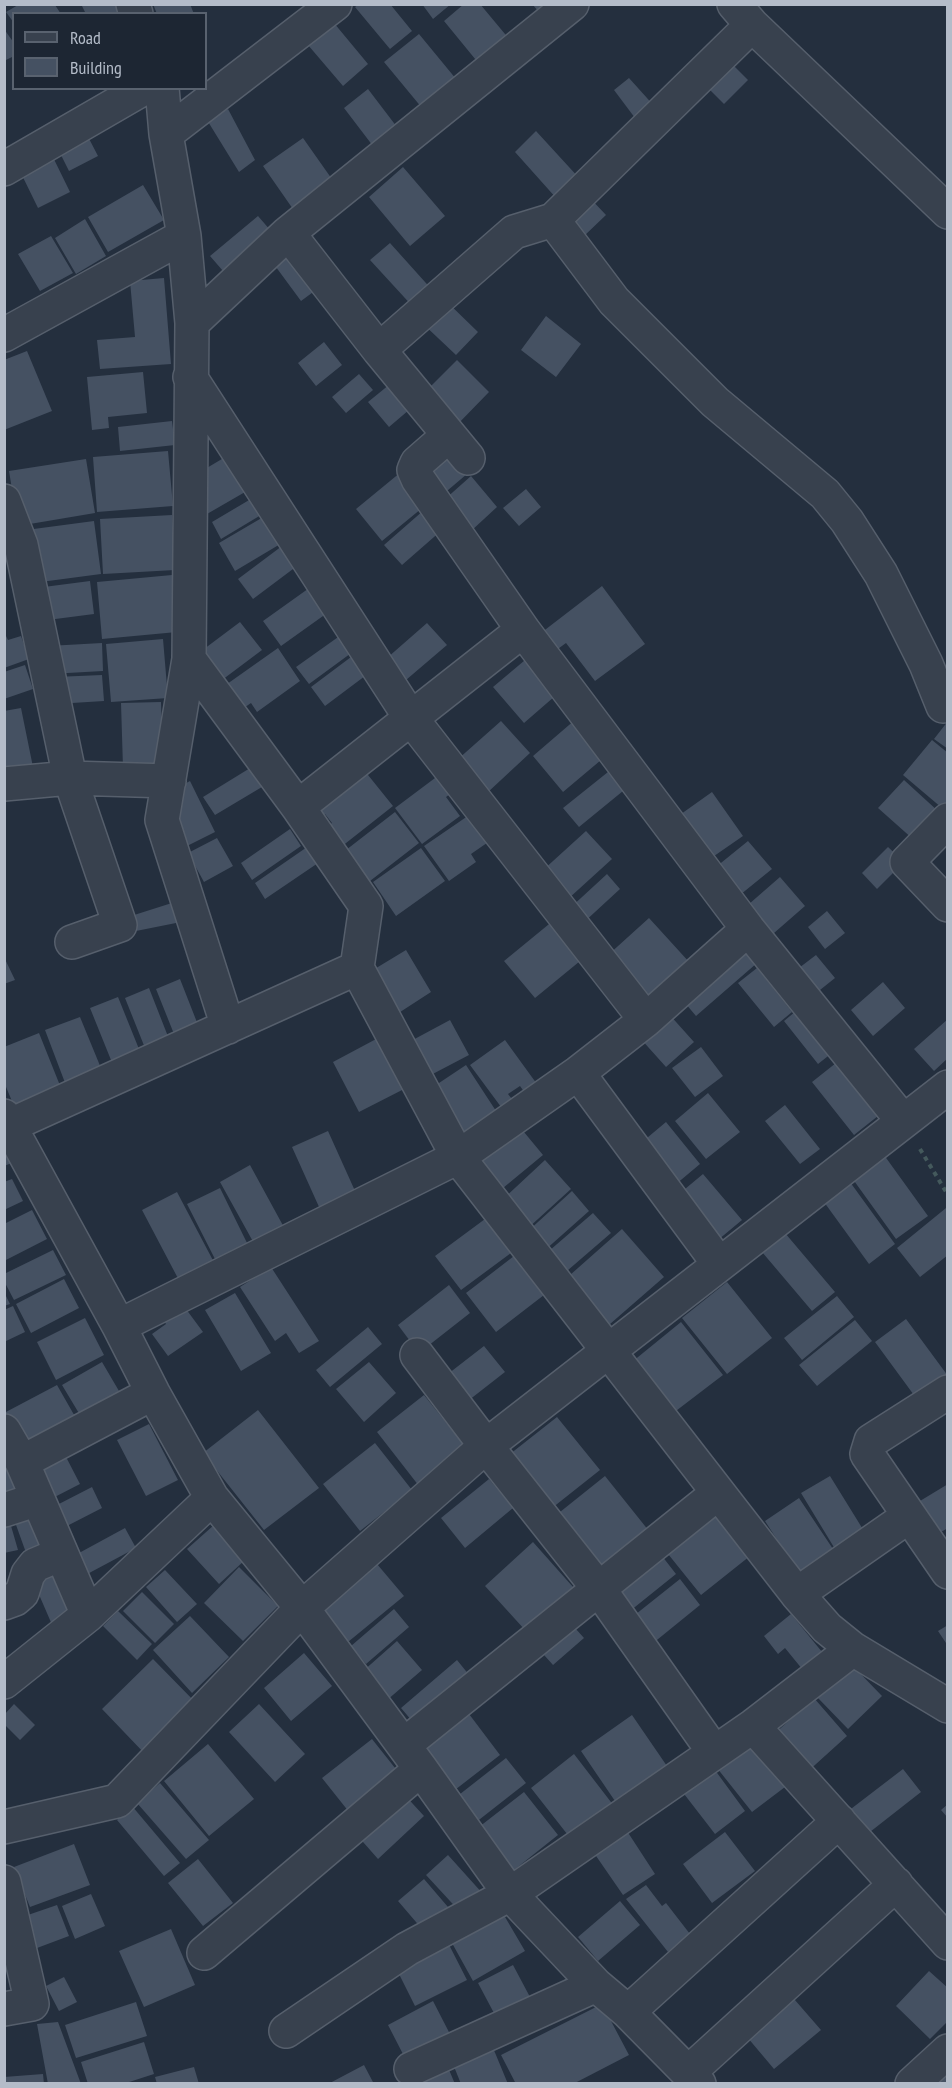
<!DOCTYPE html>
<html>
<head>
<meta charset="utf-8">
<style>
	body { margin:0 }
	#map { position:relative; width:952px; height:2088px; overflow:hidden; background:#242f3e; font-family:"PT Sans Narrow",sans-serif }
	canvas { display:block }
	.frame { position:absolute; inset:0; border:6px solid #b4bcc9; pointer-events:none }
	.legend { position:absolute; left:12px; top:12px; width:195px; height:78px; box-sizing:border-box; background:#1d2633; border:2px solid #59626f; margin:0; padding:8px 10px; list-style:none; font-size:18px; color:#b4bcc9 }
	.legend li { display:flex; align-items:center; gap:12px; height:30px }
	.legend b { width:30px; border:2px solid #59626f }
</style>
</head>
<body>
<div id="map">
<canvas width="952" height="2088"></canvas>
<div class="frame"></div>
<ul class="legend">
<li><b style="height:8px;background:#38414e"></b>Road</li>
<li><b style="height:16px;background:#455162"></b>Building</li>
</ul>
</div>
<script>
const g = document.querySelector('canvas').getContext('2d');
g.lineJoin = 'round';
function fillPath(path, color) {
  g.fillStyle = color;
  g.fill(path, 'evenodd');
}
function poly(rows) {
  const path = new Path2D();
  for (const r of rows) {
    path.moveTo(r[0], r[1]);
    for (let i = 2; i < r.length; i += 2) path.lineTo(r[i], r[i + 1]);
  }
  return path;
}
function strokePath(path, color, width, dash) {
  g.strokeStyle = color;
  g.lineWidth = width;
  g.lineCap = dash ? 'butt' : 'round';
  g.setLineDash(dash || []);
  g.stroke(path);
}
fillPath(poly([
	[85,4,119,4,122,11,116,14,86,14,82,6],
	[153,4,190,4,194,14,157,14],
	[359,4,390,4,412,31,390,49,355,7],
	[422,4,451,4,433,19],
	[464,4,480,4,510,40,480,65,444,21],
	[18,5,55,5,61,14,14,14,14,23,6,12],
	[533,5,557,5,542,16],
	[334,23,368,64,343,86,308,45],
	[4,29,14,43,14,56,4,61],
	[419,34,461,85,427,114,384,62],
	[729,61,748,80,724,104,705,85],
	[629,78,656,108,638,122,614,90],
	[368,89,400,131,376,150,344,108],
	[228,109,255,160,239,172,207,120],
	[84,129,98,156,69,171,55,143],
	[536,131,580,179,557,199,515,152],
	[303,138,334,182,295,212,263,166],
	[48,147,70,192,38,208,16,163],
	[403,167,445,216,410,246,369,197],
	[143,185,164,220,108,252,88,217],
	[589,197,606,215,583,237,566,220],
	[258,216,271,231,223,271,210,256],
	[85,219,106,256,76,274,55,238],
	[51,236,73,273,40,291,18,254],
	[390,243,434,292,415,309,370,260],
	[291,249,320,287,301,301,273,263],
	[164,278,171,364,100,369,97,340,135,337,130,281],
	[443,298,478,332,456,355,420,321],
	[546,316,581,344,556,377,521,350],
	[324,342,342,365,316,386,298,363],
	[27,351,52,411,4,430,4,360],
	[457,360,489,392,455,427,422,395],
	[143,372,147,413,108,417,109,428,92,430,87,377],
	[359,374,373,390,346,413,332,397],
	[395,380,416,404,389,427,368,402],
	[172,421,175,445,120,451,118,427],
	[445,447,467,474,441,496,419,468],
	[168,451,173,506,97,512,93,457],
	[232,453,252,488,207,514,195,475],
	[86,459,95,513,18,526,9,471],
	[401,472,427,504,382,541,356,509],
	[471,476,497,507,471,531,444,500],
	[526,489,541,507,519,526,503,508],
	[261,493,271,509,221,539,212,522],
	[424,510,442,530,402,565,384,545],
	[172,515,175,570,103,574,100,519],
	[265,516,282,543,235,571,219,543],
	[94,521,101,574,33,583,26,530],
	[286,543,301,563,253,599,238,579],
	[172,575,177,632,102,639,97,582],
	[90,581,94,614,40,621,36,588],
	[312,586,330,611,281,646,263,621],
	[602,586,645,644,595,681,566,643,551,654,537,636],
	[240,622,262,650,218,683,196,655],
	[427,623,447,645,406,680,387,658],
	[4,632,8,640,21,636,29,659,4,668],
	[341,635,354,651,309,684,296,667],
	[163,639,168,698,111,702,106,644],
	[102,643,103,671,50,674,48,646],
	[278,648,300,681,257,712,251,703,238,712,220,689],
	[355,654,369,673,325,706,311,687],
	[531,655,562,690,524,723,493,687],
	[25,665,33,689,4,699,4,672],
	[102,675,104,701,56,704,55,677],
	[161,702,163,767,123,768,121,703],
	[21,708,34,772,4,777,4,711],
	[576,719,607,755,563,792,533,756],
	[501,721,530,753,487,793,457,760],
	[948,721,948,749,934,739],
	[932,740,948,753,948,801,942,808,903,775],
	[255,765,267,784,215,815,203,797],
	[447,769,460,787,446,797,460,816,422,844,395,808],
	[364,770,393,806,341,847,326,828,332,823,325,814,318,818,312,810],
	[608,772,623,791,579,827,563,808],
	[904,780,939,812,914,840,878,808],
	[190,781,215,832,185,847,171,818,177,788],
	[712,792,743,836,704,863,674,819],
	[478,809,497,836,471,854,476,862,449,881,424,846],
	[395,812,419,843,370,881,346,850],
	[290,829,301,846,252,880,241,863],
	[586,831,612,859,568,899,542,871],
	[217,838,233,866,204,882,188,853],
	[748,841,772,869,735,899,711,871],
	[310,845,321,861,265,899,255,883],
	[888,847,904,862,877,889,862,873],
	[421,848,445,881,396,916,373,882],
	[607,874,620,889,582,924,569,909],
	[780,877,805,906,766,940,741,911],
	[175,902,181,922,136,931,131,916],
	[827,911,845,933,825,949,808,927],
	[649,918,690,963,648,1001,607,956],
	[554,920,585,957,535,998,504,961],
	[741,944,757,963,696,1016,680,997],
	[406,950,431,992,394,1016,368,973],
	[816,955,835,978,810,998,791,974],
	[4,957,15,980,4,984],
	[757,968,792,1012,774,1027,738,983],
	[180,979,200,1030,176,1039,156,989],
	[883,982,905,1008,873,1036,851,1010],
	[149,988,169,1039,145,1048,125,998],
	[118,997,141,1054,113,1065,90,1008],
	[802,1006,837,1049,818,1064,784,1021],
	[668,1013,694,1042,666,1067,640,1038],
	[80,1017,103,1073,67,1088,45,1030],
	[948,1019,948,1058,934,1071,914,1049],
	[450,1020,469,1055,427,1077,409,1042],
	[39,1033,63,1093,16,1111,4,1082,4,1047],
	[378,1038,406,1088,359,1112,333,1062],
	[505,1040,542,1091,530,1100,520,1086,508,1094,515,1103,504,1111,470,1065],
	[701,1047,723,1076,695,1097,672,1068],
	[841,1059,883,1112,854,1135,812,1082],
	[466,1065,498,1114,460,1140,427,1091],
	[708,1093,740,1132,706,1159,675,1121],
	[785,1105,820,1149,800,1164,765,1121],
	[666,1122,700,1164,669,1190,635,1148],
	[519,1126,543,1155,497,1193,473,1164],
	[328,1131,360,1202,324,1218,292,1147],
	[4,1134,17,1161,4,1166],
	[884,1155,928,1216,896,1239,852,1178],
	[545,1160,571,1189,527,1229,501,1201],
	[250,1165,286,1231,256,1247,220,1182],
	[703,1174,742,1220,712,1245,673,1199],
	[12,1179,23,1201,4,1210,4,1182],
	[850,1182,895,1244,869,1264,824,1202],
	[220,1188,249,1247,217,1263,187,1204],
	[572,1191,589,1211,544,1251,527,1232],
	[177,1192,217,1268,182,1286,142,1210],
	[946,1208,948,1211,948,1255,920,1277,897,1248],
	[32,1210,47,1239,4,1261,4,1224],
	[593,1213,611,1233,560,1277,542,1257],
	[485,1219,511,1253,461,1290,435,1256],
	[622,1229,664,1277,602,1331,561,1283],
	[785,1233,835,1292,812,1311,762,1252],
	[53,1250,66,1275,14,1300,4,1281,4,1274],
	[514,1256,544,1295,496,1332,466,1293],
	[271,1267,319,1341,299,1353,286,1333,275,1341,240,1287],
	[64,1279,79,1308,31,1333,16,1304],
	[727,1282,772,1338,727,1374,682,1318],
	[449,1285,470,1313,419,1353,398,1325],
	[4,1292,10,1304,4,1306],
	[235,1293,271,1353,241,1371,205,1310],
	[837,1296,854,1317,802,1360,784,1338],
	[183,1305,203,1332,168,1356,152,1334,166,1324,163,1319],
	[13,1306,25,1332,4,1342,4,1310],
	[85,1318,104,1355,56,1380,37,1342],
	[906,1319,948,1376,919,1402,875,1342],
	[855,1320,872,1341,817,1386,799,1365],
	[681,1322,723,1375,668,1417,627,1366],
	[368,1327,382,1344,330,1387,316,1370],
	[484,1346,505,1372,464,1404,444,1377],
	[102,1362,119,1391,80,1415,62,1385],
	[369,1362,396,1393,364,1422,336,1389],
	[57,1385,77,1420,20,1451,4,1423,4,1413],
	[424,1395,467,1449,419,1486,377,1432],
	[258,1410,319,1488,264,1530,203,1453],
	[557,1417,600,1470,547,1512,505,1458],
	[149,1424,178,1480,146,1496,117,1440],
	[375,1443,412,1490,360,1531,323,1484],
	[4,1447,24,1502,4,1507],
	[65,1455,80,1484,45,1502,30,1472],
	[605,1476,657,1541,607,1581,555,1516],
	[830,1476,864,1531,835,1549,801,1493],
	[489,1479,513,1508,465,1548,441,1518],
	[948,1484,948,1528,934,1536,915,1504],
	[92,1487,102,1508,65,1527,55,1506],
	[799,1498,835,1552,800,1575,765,1521],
	[36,1502,54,1551,29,1561,11,1511],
	[709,1506,750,1556,701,1595,660,1544],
	[7,1512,18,1550,4,1553,4,1513],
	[214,1525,245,1560,219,1584,187,1549],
	[125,1528,136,1548,78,1579,68,1559],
	[533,1542,573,1587,525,1630,485,1586],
	[655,1547,676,1574,630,1611,608,1584],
	[377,1564,404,1596,348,1642,322,1610],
	[239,1567,278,1606,243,1641,204,1603],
	[165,1570,197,1604,177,1622,146,1587],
	[62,1571,81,1615,53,1627,34,1583],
	[680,1579,700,1605,652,1644,631,1618],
	[142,1592,174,1624,155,1643,123,1611],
	[394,1609,409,1627,366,1664,351,1646],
	[118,1611,152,1644,137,1660,103,1626],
	[791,1614,827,1658,807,1675,785,1648,778,1654,764,1636],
	[190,1616,229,1657,192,1693,153,1650],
	[567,1619,584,1638,553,1665,536,1646],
	[948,1625,948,1646,938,1631],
	[397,1641,422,1670,386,1701,362,1672],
	[304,1653,332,1686,291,1721,264,1688],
	[153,1659,198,1705,146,1755,102,1709],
	[457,1660,474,1681,418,1728,401,1708],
	[851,1664,882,1696,848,1729,817,1697],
	[814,1698,847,1736,805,1774,772,1736],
	[14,1704,35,1725,20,1740,5,1725,5,1714],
	[259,1704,305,1754,275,1782,229,1732],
	[463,1706,500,1755,451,1793,413,1744],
	[632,1715,669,1769,617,1804,581,1751],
	[372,1739,403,1778,353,1817,322,1778],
	[750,1743,785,1787,752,1812,717,1768],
	[208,1744,254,1799,209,1836,164,1781],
	[574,1754,614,1806,571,1839,531,1788],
	[506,1758,526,1783,475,1823,455,1798],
	[712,1766,745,1811,715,1834,681,1790],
	[903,1769,921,1792,861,1839,843,1815],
	[160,1783,209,1840,186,1859,137,1803],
	[402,1792,424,1816,378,1859,356,1834],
	[524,1792,558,1835,514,1870,479,1827],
	[948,1804,948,1818,941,1810],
	[132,1806,180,1863,164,1876,117,1820],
	[627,1831,655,1874,623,1895,594,1853],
	[725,1832,755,1871,712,1903,683,1864],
	[74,1844,90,1885,30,1907,14,1867],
	[448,1855,484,1895,462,1914,426,1875],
	[198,1859,233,1903,203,1926,168,1883],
	[424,1879,454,1914,428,1936,398,1901],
	[646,1885,662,1906,666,1903,690,1934,668,1952,626,1899],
	[91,1894,105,1926,75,1939,62,1906],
	[620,1901,640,1925,598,1961,578,1937],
	[57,1905,69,1936,37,1948,25,1916],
	[498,1905,525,1951,473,1981,447,1934],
	[171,1929,195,1985,144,2007,119,1951],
	[443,1933,467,1980,415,2006,392,1960],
	[513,1965,530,1997,495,2015,478,1983],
	[929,1971,948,1988,948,2021,930,2039,896,2006],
	[64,1977,77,2002,59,2011,46,1986],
	[788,1992,821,2030,774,2069,742,2031],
	[433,2001,451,2036,406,2060,388,2025],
	[136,2002,147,2036,76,2058,65,2025],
	[602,2004,629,2055,573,2084,516,2084,501,2055],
	[58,2022,81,2084,48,2084,37,2024],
	[144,2042,154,2074,123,2084,88,2084,81,2062],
	[491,2043,508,2084,461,2084,451,2059],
	[948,2060,948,2084,940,2084,932,2075],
	[364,2065,374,2084,328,2084],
	[447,2065,455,2084,413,2084],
	[194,2067,199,2084,157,2084,155,2077],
	[43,2074,44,2084,4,2084,4,2077]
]), '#455162');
const minor = poly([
	[133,4,136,14],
	[734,4,752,25,948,212],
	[162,88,166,134,184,236,192,323,189,659,162,820,228,1027],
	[166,134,335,4],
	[4,169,144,88],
	[553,220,614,301,715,402,825,494,847,521,881,574,926,664,943,706],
	[288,233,379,350,468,458],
	[192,323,288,233,572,4],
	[4,335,184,236],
	[379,350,514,232,553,220,752,25],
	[190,377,410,717,646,1020],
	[449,435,417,463,414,470,418,479,523,630,748,929,903,1121],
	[4,501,21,545,70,778,120,925,72,942],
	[189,659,298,807,366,906,357,968,458,1157,797,1594,827,1628,853,1649,948,1706],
	[4,784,70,778,169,781],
	[298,807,523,630],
	[948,820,907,862,948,905],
	[578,1073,719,1264],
	[4,1116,119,1326,153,1393,212,1498,302,1608,421,1769,510,1894,596,1985,628,2012,699,2084],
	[4,1128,357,968],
	[119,1326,458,1157,578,1073,646,1020,748,929],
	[417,1355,486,1446,599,1589,714,1752],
	[948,1392,871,1441,867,1454,948,1572],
	[4,1431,22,1462,88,1615],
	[22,1462,153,1393],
	[4,1510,38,1499],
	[797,1594,909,1516],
	[4,1603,15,1599,22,1593,28,1574,35,1565,61,1554],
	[4,1682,88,1615,212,1498],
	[753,1726,948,1943],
	[404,1745,718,1493],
	[4,1827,117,1801,302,1608,486,1446,948,1087],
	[4,1882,32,2004,4,2009],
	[204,1953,421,1769],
	[628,2012,839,1821],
	[286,2031,407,1949,510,1894,753,1726,853,1649],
	[411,2069,596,1985],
	[688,2073,896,1884],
	[912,2084,948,2051]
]);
strokePath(minor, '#565f6c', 36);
strokePath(poly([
	[920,1149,948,1195]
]), '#44595c', 4, [4.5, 4.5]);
strokePath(minor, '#38414e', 33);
</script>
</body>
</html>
